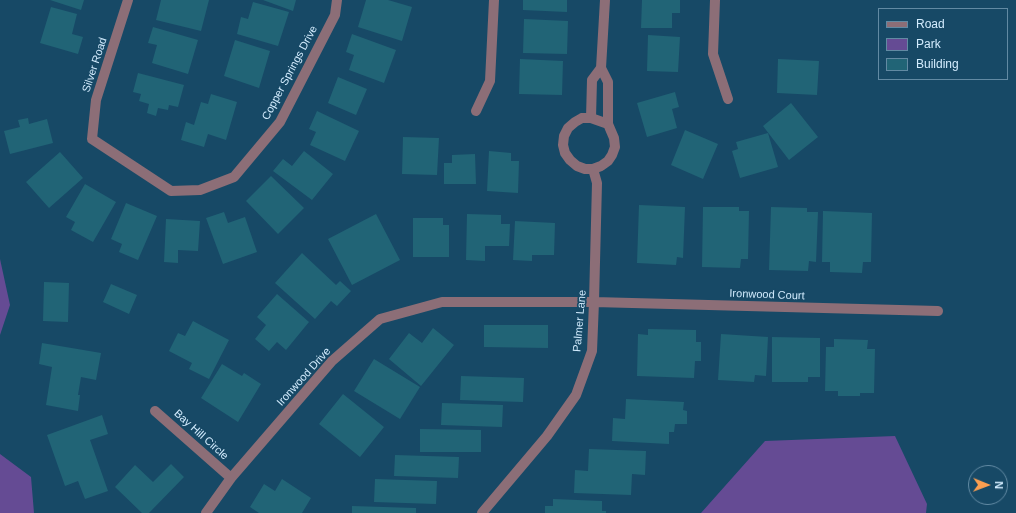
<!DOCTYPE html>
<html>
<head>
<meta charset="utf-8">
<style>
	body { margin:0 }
	#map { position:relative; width:1016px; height:513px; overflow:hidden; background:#174966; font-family:Helvetica,sans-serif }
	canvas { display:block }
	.legend { position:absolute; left:878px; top:8px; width:130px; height:72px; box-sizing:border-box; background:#174966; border:1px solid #628aa3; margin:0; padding:5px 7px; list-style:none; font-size:12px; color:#d3ecfe }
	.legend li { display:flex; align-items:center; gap:8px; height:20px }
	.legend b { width:20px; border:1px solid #628aa3 }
	.north { position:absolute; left:968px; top:465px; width:40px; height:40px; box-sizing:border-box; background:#174966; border:1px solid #628aa3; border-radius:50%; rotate:91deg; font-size:11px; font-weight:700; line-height:16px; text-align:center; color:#d3ecfe }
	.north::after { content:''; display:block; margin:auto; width:14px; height:18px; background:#fb9e50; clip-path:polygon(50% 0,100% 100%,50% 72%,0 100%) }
</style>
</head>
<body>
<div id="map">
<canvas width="1016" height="513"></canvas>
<ul class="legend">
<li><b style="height:5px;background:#8c6e77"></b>Road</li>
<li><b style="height:11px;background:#654b94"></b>Park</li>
<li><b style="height:11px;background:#216476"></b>Building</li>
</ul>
<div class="north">N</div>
</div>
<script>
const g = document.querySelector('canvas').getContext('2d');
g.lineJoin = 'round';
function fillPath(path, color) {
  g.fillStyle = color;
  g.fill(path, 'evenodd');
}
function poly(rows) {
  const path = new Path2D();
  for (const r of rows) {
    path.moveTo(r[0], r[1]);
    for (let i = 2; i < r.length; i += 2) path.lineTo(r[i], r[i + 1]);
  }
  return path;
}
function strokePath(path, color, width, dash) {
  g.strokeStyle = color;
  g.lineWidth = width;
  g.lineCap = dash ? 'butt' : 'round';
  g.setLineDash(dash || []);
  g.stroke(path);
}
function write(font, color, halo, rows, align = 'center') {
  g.font = font + ' Helvetica,sans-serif';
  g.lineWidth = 3.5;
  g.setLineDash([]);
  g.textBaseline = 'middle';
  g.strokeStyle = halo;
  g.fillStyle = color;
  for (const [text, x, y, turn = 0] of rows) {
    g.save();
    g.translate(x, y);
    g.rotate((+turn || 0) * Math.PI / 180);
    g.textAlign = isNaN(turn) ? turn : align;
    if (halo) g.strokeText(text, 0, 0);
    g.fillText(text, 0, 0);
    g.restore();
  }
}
fillPath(poly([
	[0,259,10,305,0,335],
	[895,436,927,504,926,513,701,513,765,441],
	[0,454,31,477,34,513,0,513]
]), '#654b94');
fillPath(poly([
	[50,0,84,0,81,10],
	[161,0,209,0,201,31,156,20],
	[263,0,296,0,293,11],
	[366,0,388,0,412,7,402,41,358,27],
	[523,0,567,0,567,12,523,10],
	[642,0,680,0,680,13,672,13,672,28,641,28],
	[253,2,289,12,278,46,237,34,241,17,248,19],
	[51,7,77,14,72,34,83,37,78,54,40,43],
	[524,19,568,21,567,54,523,53],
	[153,27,198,40,188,74,152,63,157,45,148,43],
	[352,34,396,50,384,83,349,70,354,55,346,52],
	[648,35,680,37,678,72,647,71],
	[235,40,270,51,259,88,224,76],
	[520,59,563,61,562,95,519,94],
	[778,59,819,61,817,95,777,93],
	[138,73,184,85,178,107,169,105,168,110,158,108,156,116,147,113,149,104,139,101,141,94,133,92],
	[338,77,367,89,356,115,328,103],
	[675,92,679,107,672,109,677,128,647,137,637,103],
	[211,94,237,102,226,140,208,134,204,147,181,140,186,122,194,125,201,102,208,104],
	[791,103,818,137,789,160,763,126],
	[317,111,359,131,345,161,310,145,316,132,309,129],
	[28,118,29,124,47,119,53,143,10,154,4,131,20,127,18,120],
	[685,130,718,144,703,179,671,165],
	[768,133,778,167,740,178,732,151,738,149,736,142],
	[403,137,439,138,437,175,402,174],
	[304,151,333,174,312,200,273,171,283,159,292,166],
	[489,151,511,153,511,161,519,161,518,193,487,191],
	[60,152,83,178,49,208,26,182],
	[475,154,476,184,444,184,444,163,452,163,452,155],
	[271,176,304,208,278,234,246,201],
	[85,184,116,202,93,242,71,230,75,222,66,217],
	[126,203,157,216,138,260,119,252,122,244,111,239],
	[639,205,685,207,683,258,677,257,676,265,637,263],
	[703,207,739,207,739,211,749,211,748,259,741,259,740,268,702,267],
	[771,207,807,208,807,212,818,212,816,262,809,261,808,271,769,270],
	[823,211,872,213,871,262,863,262,862,273,830,272,830,262,822,262],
	[224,212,228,223,245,217,257,252,223,264,206,218],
	[376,214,400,260,352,285,328,239],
	[467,214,501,215,501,224,510,224,509,246,485,246,485,261,466,260],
	[413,218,443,218,443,225,449,225,449,257,413,257],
	[166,219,200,221,198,251,178,250,178,263,164,262],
	[515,221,555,223,554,255,532,255,532,261,513,260],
	[302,253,336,285,340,281,351,291,337,306,331,301,315,319,275,283],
	[44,282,69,283,68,322,43,321],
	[111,284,137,295,129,314,103,302],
	[277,294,309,322,286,350,277,342,269,351,255,339,266,325,257,317],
	[193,321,229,340,209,379,189,369,192,363,169,351,178,333,185,336],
	[484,325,548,325,548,348,484,347],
	[433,328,454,345,421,386,389,359,409,333,422,343],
	[648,329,696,330,696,342,701,342,701,361,695,361,694,378,637,376,638,334,648,335],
	[721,334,768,337,766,376,755,375,754,382,718,380],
	[772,337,820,338,820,377,808,377,808,382,772,382],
	[834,339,868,340,867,349,875,349,874,393,860,393,860,396,838,396,838,391,825,391,826,347,834,347],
	[42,343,101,353,96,380,81,377,78,395,80,395,78,411,46,405,52,367,39,364],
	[374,359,420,387,400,419,354,391],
	[222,364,242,376,244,373,261,384,238,422,201,398],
	[461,376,524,378,523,402,460,400],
	[343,394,384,427,360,457,319,424],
	[626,399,684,402,683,410,687,411,687,424,675,424,674,432,669,432,669,444,612,441,613,418,625,419],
	[442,403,503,405,502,427,441,425],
	[102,415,108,434,90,440,108,491,85,499,78,481,65,486,47,435],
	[420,429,481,430,481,452,420,452],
	[589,449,646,451,645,475,632,474,631,495,574,493,575,470,588,471],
	[395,455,459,457,458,478,394,476],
	[171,464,184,477,149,513,142,513,115,487,135,465,153,482],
	[282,479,311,498,302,513,259,513,250,507,264,484,275,491],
	[375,479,437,481,436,504,374,502],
	[553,499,602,501,602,511,606,511,606,513,545,513,545,506,553,506],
	[352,506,416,508,416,513,352,513]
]), '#216476');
strokePath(poly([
	[128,0,96,100,92,139,171,191,200,190,234,177,280,122,335,15,337,0],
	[605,0,601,68,608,82,608,124],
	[715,0,713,54,728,99],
	[476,111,490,81,494,0],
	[582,118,591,118,608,124,614,138,615,147,612,155,608,161,601,166,593,169,585,169,577,166,570,160,565,153,563,145,564,136,568,128,575,122,582,118],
	[591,118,592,80,601,68],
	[155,411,231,478],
	[206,513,231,478,332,361,380,319,442,302,594,302,938,311],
	[482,513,547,436,576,395,592,351,594,302,597,183,593,169]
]), '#8c6e77', 10);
write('11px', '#d3ecfe', '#174966', [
	["Silver Road",95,65,-72],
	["Copper Springs Drive",290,73,-62],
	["Ironwood Court",767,295,2],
	["Palmer Lane",580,321,-85],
	["Ironwood Drive",304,377,-48],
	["Bay Hill Circle",201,435,42]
]);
</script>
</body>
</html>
